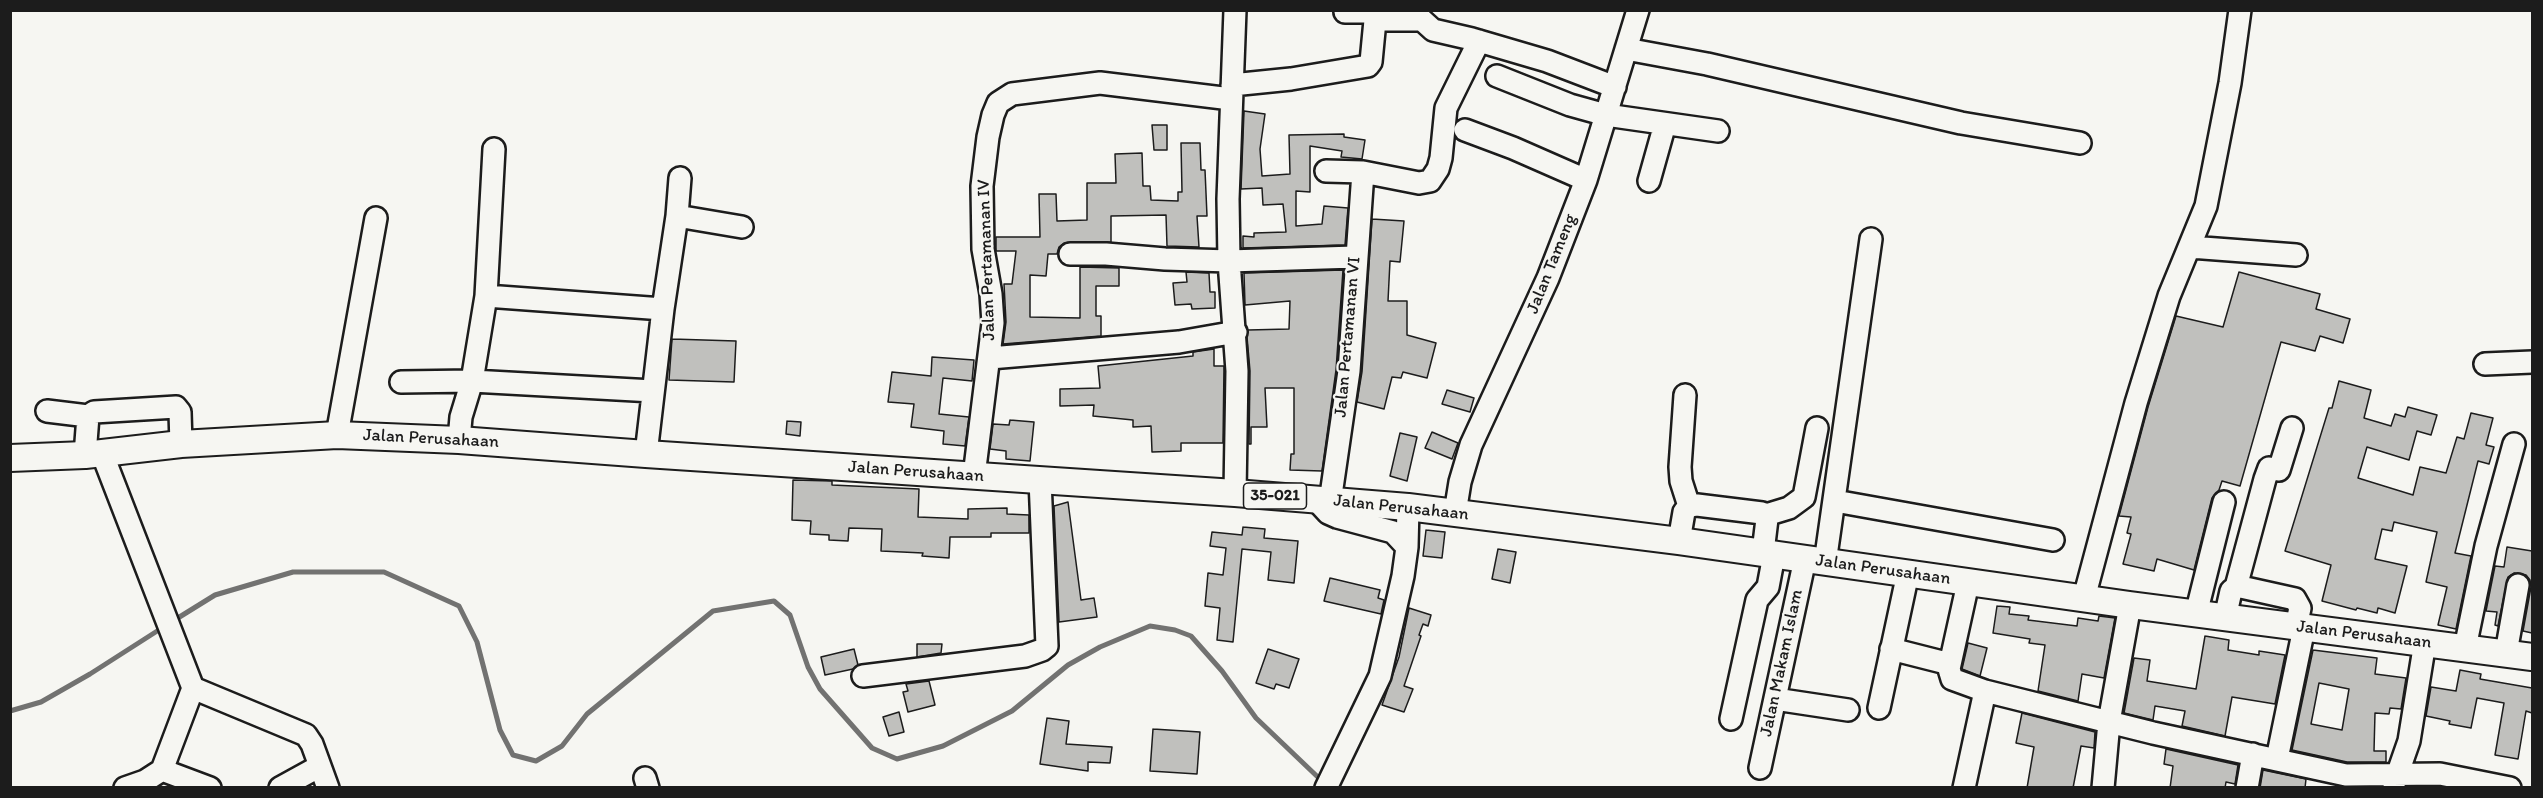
<!DOCTYPE html>
<html>
<head>
<meta charset="utf-8">
<style>
	body { margin:0 }
	#map { position:relative; width:2543px; height:798px; overflow:hidden; background:#f6f6f2; font-family:Itim,sans-serif }
	canvas { display:block }
	.frame { position:absolute; inset:0; border:12px solid #1c1c1c; pointer-events:none }
</style>
</head>
<body>
<div id="map">
<canvas width="2543" height="798"></canvas>
<div class="frame"></div>
</div>
<script>
const g = document.querySelector('canvas').getContext('2d');
g.lineJoin = 'round';
function poly(rows) {
  const path = new Path2D();
  for (const r of rows) {
    path.moveTo(r[0], r[1]);
    for (let i = 2; i < r.length; i += 2) path.lineTo(r[i], r[i + 1]);
  }
  return path;
}
function strokePath(path, color, width, dash) {
  g.strokeStyle = color;
  g.lineWidth = width;
  g.lineCap = dash ? 'butt' : 'round';
  g.setLineDash(dash || []);
  g.stroke(path);
}
function fillPath(path, color) {
  g.fillStyle = color;
  g.fill(path, 'evenodd');
}
function write(font, color, halo, rows, align = 'center') {
  g.font = font + ' Itim,sans-serif';
  g.lineWidth = 4.5;
  g.setLineDash([]);
  g.textBaseline = 'middle';
  g.strokeStyle = halo;
  g.fillStyle = color;
  for (const [text, x, y, turn = 0] of rows) {
    g.save();
    g.translate(x, y);
    g.rotate((+turn || 0) * Math.PI / 180);
    g.textAlign = isNaN(turn) ? turn : align;
    if (halo) g.strokeText(text, 0, 0);
    g.fillText(text, 0, 0);
    g.restore();
  }
}
strokePath(poly([
	[173,621,215,595,293,572,384,572,459,606,477,642,500,730,513,755,536,761,562,746,587,714,713,611,774,601,790,615,808,667,820,689,872,748,897,759,943,746,1012,711,1068,665,1100,647,1150,626,1175,630,1191,636,1222,671,1256,718,1323,782],
	[10,711,41,702,90,674,165,626]
]), '#727271', 5);
const building = poly([
	[1244,111,1265,114,1260,149,1262,176,1290,174,1289,135,1344,134,1344,137,1365,140,1362,159,1341,157,1342,151,1310,146,1310,192,1296,191,1296,226,1322,224,1324,206,1348,208,1345,245,1243,248,1243,236,1254,237,1254,233,1286,232,1283,204,1263,205,1262,188,1241,189,1244,111],
	[1152,125,1167,125,1167,150,1154,150,1152,125],
	[1181,143,1200,143,1201,170,1205,170,1207,216,1197,216,1199,247,1167,246,1166,215,1111,216,1111,242,1064,243,1059,247,1057,254,1048,254,1046,276,1030,275,1030,317,1080,318,1080,267,1119,268,1119,286,1096,286,1096,316,1101,316,1101,336,1003,344,1006,322,1004,284,1012,284,1016,251,996,251,996,237,1040,237,1039,194,1056,194,1057,221,1087,220,1087,183,1116,183,1115,154,1142,153,1143,186,1150,186,1151,200,1178,201,1178,192,1182,192,1181,143],
	[1372,219,1404,221,1400,262,1390,261,1388,301,1407,301,1407,335,1436,343,1427,378,1403,372,1401,378,1392,377,1384,409,1357,402,1362,372,1372,219],
	[1343,270,1336,370,1322,471,1290,470,1291,454,1294,454,1294,388,1265,388,1267,427,1251,427,1251,444,1249,444,1250,371,1247,337,1248,330,1289,329,1290,301,1245,305,1244,273,1343,270],
	[1186,272,1209,273,1210,292,1215,292,1215,308,1192,309,1191,304,1175,305,1173,283,1187,282,1186,272],
	[2239,272,2320,294,2316,309,2350,319,2343,343,2320,336,2315,351,2281,342,2240,486,2222,481,2219,490,2212,498,2194,570,2157,559,2154,571,2123,564,2131,534,2127,533,2131,517,2119,516,2148,407,2176,316,2223,327,2239,272],
	[672,339,736,341,734,382,669,380,672,339],
	[1214,349,1214,366,1224,366,1223,443,1181,443,1181,451,1152,452,1151,426,1133,427,1133,420,1093,416,1094,405,1060,406,1060,389,1100,388,1098,366,1193,356,1193,352,1214,349],
	[932,357,974,360,972,381,943,378,939,414,969,417,965,446,943,444,944,431,911,427,914,404,888,402,892,372,931,376,932,357],
	[2339,381,2371,390,2364,418,2391,426,2395,414,2405,417,2408,407,2437,415,2431,435,2417,431,2409,460,2367,447,2358,478,2413,495,2420,467,2446,473,2457,437,2464,439,2471,413,2493,418,2486,445,2494,447,2489,464,2478,461,2455,553,2471,556,2456,629,2438,625,2447,587,2426,582,2437,532,2394,522,2392,531,2382,529,2375,559,2407,566,2395,613,2378,608,2377,613,2357,608,2356,610,2322,601,2331,565,2285,551,2329,408,2332,408,2339,381],
	[1447,390,1474,398,1470,412,1442,404,1447,390],
	[1010,420,1034,422,1030,461,1006,459,1006,451,990,449,993,424,1009,425,1010,420],
	[787,421,801,422,800,436,786,434,787,421],
	[1432,432,1458,443,1452,459,1425,448,1432,432],
	[1400,433,1417,437,1407,481,1390,476,1400,433],
	[793,480,832,481,832,485,919,489,918,517,968,519,968,509,1007,508,1007,514,1029,515,1029,533,991,533,991,537,950,537,949,558,922,556,923,553,881,551,882,529,849,528,848,541,829,540,829,535,810,534,811,521,792,520,793,480],
	[1068,502,1081,600,1094,598,1097,617,1059,622,1054,506,1068,502],
	[1243,527,1265,529,1264,538,1298,541,1294,583,1268,580,1271,552,1242,549,1233,642,1217,640,1220,608,1205,606,1208,573,1223,575,1226,548,1210,546,1212,532,1242,535,1243,527],
	[1426,530,1445,532,1442,558,1423,556,1426,530],
	[2507,547,2532,551,2532,633,2523,631,2531,587,2530,580,2526,575,2514,573,2508,577,2498,626,2495,625,2497,612,2486,611,2495,566,2504,567,2507,547],
	[1498,549,1516,552,1510,583,1492,579,1498,549],
	[1330,578,1380,590,1378,598,1384,600,1381,614,1324,601,1330,578],
	[1997,606,2010,607,2009,614,2029,616,2028,620,2077,626,2078,618,2098,621,2099,616,2115,618,2104,678,2082,674,2078,701,2038,691,2045,645,2029,643,2030,639,1993,633,1997,606],
	[1409,608,1431,615,1428,626,1423,624,1419,635,1421,636,1404,686,1413,689,1404,712,1382,705,1399,657,1409,608],
	[2205,636,2229,640,2228,650,2259,655,2259,651,2285,655,2275,704,2232,697,2225,736,2182,726,2185,711,2155,706,2153,720,2124,713,2134,658,2150,660,2147,681,2196,689,2205,636],
	[1968,643,1987,648,1980,676,1962,669,1968,643],
	[917,644,942,644,941,653,917,657,917,644],
	[854,649,858,665,853,669,825,675,821,657,854,649],
	[1268,649,1299,659,1289,688,1276,684,1274,689,1256,683,1268,649],
	[2313,650,2377,658,2375,674,2406,678,2401,709,2390,708,2389,714,2375,713,2374,751,2386,751,2386,762,2347,762,2292,750,2313,650],
	[2319,683,2349,689,2342,730,2311,724,2319,683],
	[2460,670,2481,674,2480,679,2532,688,2532,713,2526,711,2518,759,2495,755,2504,703,2477,698,2471,728,2449,724,2450,721,2426,716,2431,687,2456,691,2460,670],
	[929,681,935,705,908,712,903,692,908,691,906,684,929,681],
	[899,712,904,732,889,736,883,717,899,712],
	[2022,713,2095,732,2094,748,2081,746,2073,788,2027,788,2034,747,2016,743,2022,713],
	[1047,718,1069,721,1066,744,1112,747,1110,763,1088,762,1088,771,1040,764,1047,718],
	[1153,729,1200,732,1197,774,1150,771,1153,729],
	[2166,749,2238,765,2235,784,2226,782,2225,788,2170,788,2173,766,2164,764,2166,749],
	[2263,770,2306,779,2305,788,2260,788,2263,770]
]);
fillPath(building, '#c0c0bd');
strokePath(building, '#1c1c1c', 1.5);
const minor = poly([
	[1235,10,1228,199,1229,261,1237,371,1235,493],
	[1345,12,1376,12],
	[1375,20,1422,20,1433,30,1472,39,1547,61,1615,87],
	[1626,49,1707,64,1961,123,2080,143],
	[1497,76,1570,105,1606,115,1718,131],
	[1232,85,1291,79,1368,66,1371,62,1376,10],
	[1465,130,1513,148,1586,180],
	[1326,171,1363,172,1419,183,1430,181,1438,169,1441,158,1446,108,1479,41],
	[1649,181,1665,124],
	[677,216,742,227],
	[2190,247,2296,255],
	[1070,254,1106,254,1165,259,1229,261,1355,257],
	[486,296,663,309],
	[990,358,1179,342,1236,332],
	[2485,364,2532,362],
	[401,382,472,381,653,391],
	[1685,395,1680,467,1681,481,1689,506],
	[47,411,88,416,94,412,176,407,180,412,181,444],
	[337,435,376,218],
	[459,440,461,417,472,381,486,296,494,149],
	[102,453,193,688,162,770,145,781,125,788],
	[646,454,663,309,677,216,680,178],
	[85,455,88,416],
	[974,476,993,323,991,294,983,249,982,186,988,137,993,115,998,103,1012,94,1100,83,1231,99],
	[1316,500,1328,513,1337,517,1393,532,1407,547],
	[1835,501,2053,540],
	[1330,502,1349,371,1363,172],
	[1455,513,1460,482,1471,445,1548,278,1586,180,1638,10],
	[1766,515,1789,508,1804,497,1817,428],
	[1679,541,1684,512,1689,506,1697,505,1762,513,1767,519,1763,552],
	[1825,563,1871,239],
	[1968,583,1949,669,1952,679,1985,691,2153,733,2346,775,2440,774,2510,788],
	[2236,587,2265,479,2269,468,2279,470,2292,428],
	[2084,598,2136,403,2169,296,2206,206,2230,83,2240,10],
	[2196,614,2224,502],
	[2225,618,2231,591,2236,587,2241,587,2295,599,2300,608,2296,627],
	[2465,648,2486,546,2514,444],
	[1891,649,1950,664],
	[2506,653,2518,585],
	[863,676,1025,656,1042,650,1047,646,1040,480],
	[193,688,306,735,312,744,328,788],
	[1775,699,1848,710],
	[1879,708,1908,573],
	[1731,719,1757,600,1768,587,1774,555],
	[2277,759,2304,628],
	[1760,768,1805,559],
	[162,770,210,788],
	[645,778,648,788],
	[2394,784,2409,741,2425,642],
	[280,788,320,766],
	[1326,788,1380,676,1403,576,1407,547,1408,507],
	[1964,788,1985,691],
	[2103,788,2109,722,2130,605],
	[2247,788,2253,754]
]);
const major = poly([
	[10,458,85,455,181,444,337,435,459,440,646,454,1235,493,1408,507,1679,541,2130,605,2532,657]
]);
strokePath(minor, '#1c1c1c', 26);
strokePath(major, '#1c1c1c', 30);
strokePath(minor, '#f6f6f2', 21);
strokePath(major, '#f6f6f2', 26);
for (const [x, y, w] of [
	[1275,496,63]
]) {
  const box = new Path2D();
  box.roundRect(x - w / 2, y - 13, w, 26, 4.5);
  g.fillStyle = '#f6f6f2';
  g.fill(box);
  strokePath(box, '#1c1c1c', 1.5);
}
write('bold 16px', '#1c1c1c', null, [
	["35-021",1275,496]
]);
write('18px', '#1c1c1c', '#f6f6f2', [
	["Jalan Pertamanan IV",987,260,-92],
	["Jalan Tameng",1552,264,-68],
	["Jalan Pertamanan VI",1348,337,-85],
	["Jalan Perusahaan",431,439,3],
	["Jalan Perusahaan",916,472,4],
	["Jalan Perusahaan",1401,508,6],
	["Jalan Perusahaan",1883,570,8],
	["Jalan Perusahaan",2364,635,7],
	["Jalan Makam Islam",1782,663,-78]
]);
</script>
</body>
</html>
